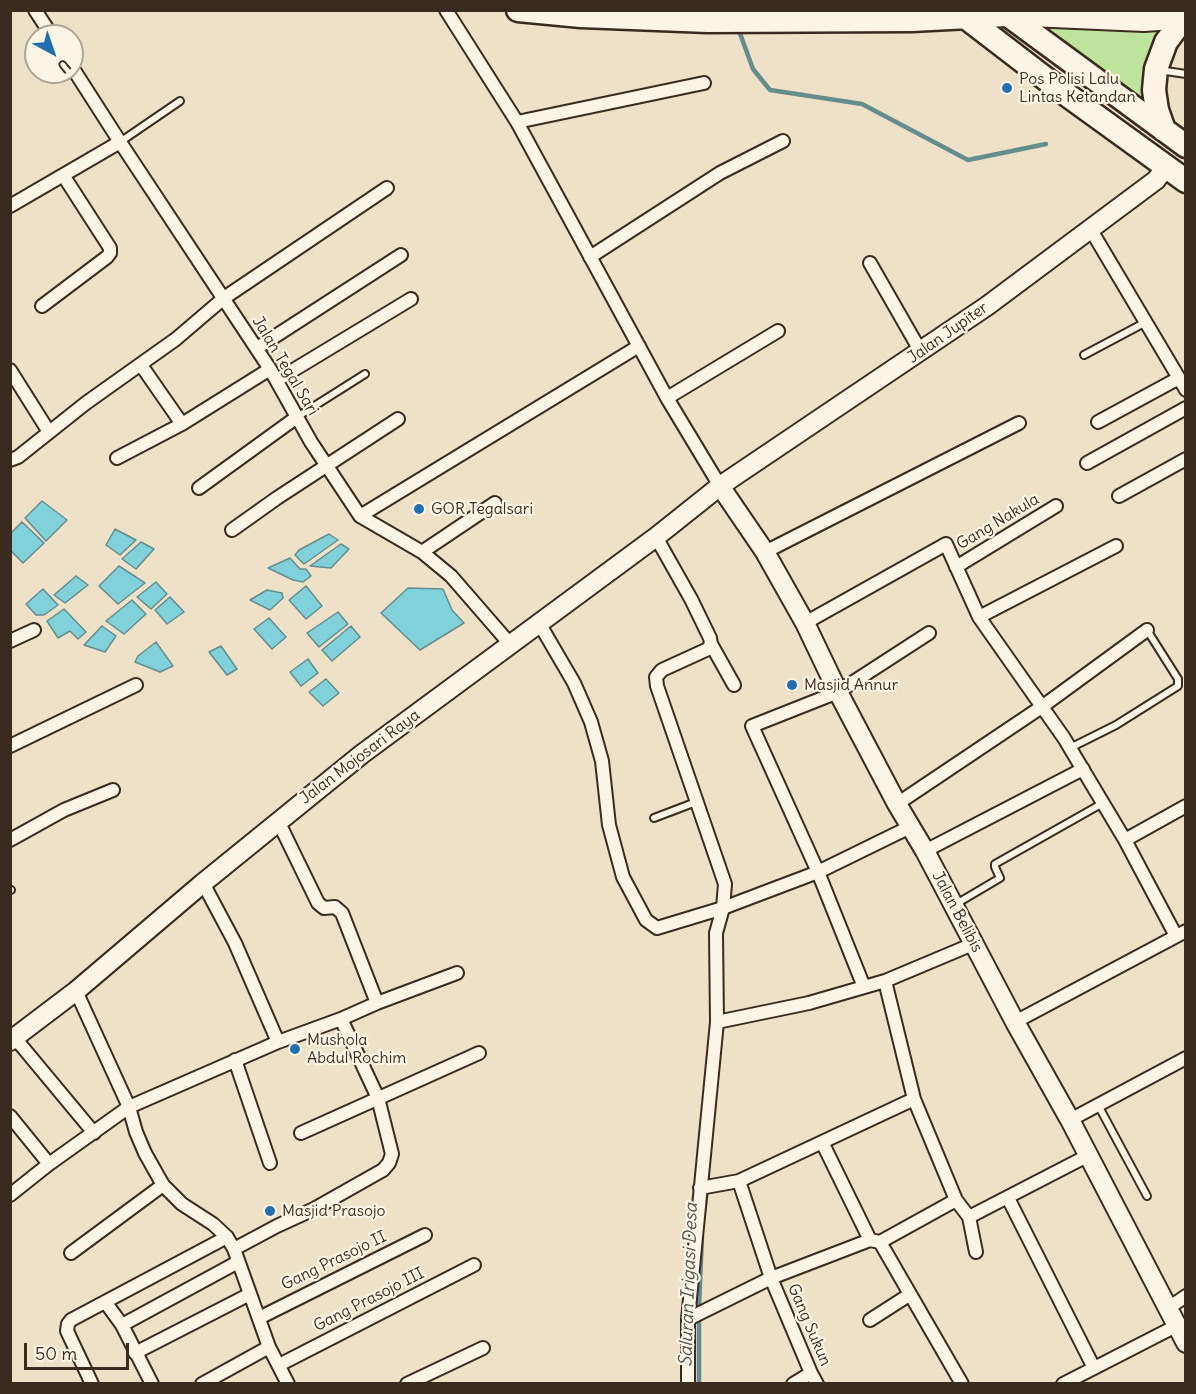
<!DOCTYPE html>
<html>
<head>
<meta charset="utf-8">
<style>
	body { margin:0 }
	#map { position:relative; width:1196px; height:1394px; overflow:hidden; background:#eee1c8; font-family:Delius,sans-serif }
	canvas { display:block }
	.frame { position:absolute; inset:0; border:12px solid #3b2a1e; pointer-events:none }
	.north { position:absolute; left:24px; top:24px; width:60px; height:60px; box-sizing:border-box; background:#fcf5e5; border:2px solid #afa495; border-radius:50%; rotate:140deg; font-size:16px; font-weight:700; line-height:24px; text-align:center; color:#3b2a1e }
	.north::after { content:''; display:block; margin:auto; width:21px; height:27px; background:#1f6fb2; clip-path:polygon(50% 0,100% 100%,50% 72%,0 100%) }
	.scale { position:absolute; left:24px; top:1343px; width:105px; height:27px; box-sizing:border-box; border:3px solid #3b2a1e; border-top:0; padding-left:8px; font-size:18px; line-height:21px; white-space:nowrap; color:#3b2a1e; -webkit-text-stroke:4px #fcf5e5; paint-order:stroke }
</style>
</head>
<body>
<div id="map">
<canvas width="1196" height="1394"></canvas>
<div class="frame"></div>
<div class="north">U</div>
<div class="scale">50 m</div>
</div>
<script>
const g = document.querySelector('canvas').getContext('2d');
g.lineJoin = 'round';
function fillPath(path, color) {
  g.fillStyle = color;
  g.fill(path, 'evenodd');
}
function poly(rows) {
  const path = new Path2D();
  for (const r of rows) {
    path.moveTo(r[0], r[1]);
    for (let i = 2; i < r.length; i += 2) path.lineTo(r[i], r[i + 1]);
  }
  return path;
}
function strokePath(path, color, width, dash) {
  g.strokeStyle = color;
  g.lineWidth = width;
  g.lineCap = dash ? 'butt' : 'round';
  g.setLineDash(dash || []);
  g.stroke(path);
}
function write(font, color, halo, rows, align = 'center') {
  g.font = font + ' Delius,sans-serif';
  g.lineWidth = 4.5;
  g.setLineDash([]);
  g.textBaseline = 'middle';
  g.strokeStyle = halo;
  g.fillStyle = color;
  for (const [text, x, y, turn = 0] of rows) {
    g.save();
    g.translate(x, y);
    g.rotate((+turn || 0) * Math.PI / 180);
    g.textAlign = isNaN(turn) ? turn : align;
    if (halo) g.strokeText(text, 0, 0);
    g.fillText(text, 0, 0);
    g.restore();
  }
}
fillPath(poly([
	[1023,19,1168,21,1151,112]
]), '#bee39d');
const water = poly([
	[42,501,67,520,46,541,25,518,42,501],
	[22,522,44,543,23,563,10,550,11,533,22,522],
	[115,529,136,540,120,555,106,545,115,529],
	[329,534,338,540,304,564,295,555,299,550,329,534],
	[141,542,154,549,136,569,122,559,141,542],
	[341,544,349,549,331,568,310,566,341,544],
	[290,558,300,569,306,569,311,576,303,582,293,580,268,568,290,558],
	[119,566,145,583,118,604,99,586,119,566],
	[76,576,88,585,65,603,54,595,76,576],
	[156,582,167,594,151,609,137,597,156,582],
	[306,586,322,606,306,619,289,600,306,586],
	[408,588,443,589,452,610,464,623,420,650,381,613,408,588],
	[43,589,58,605,44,615,36,615,26,604,43,589],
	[267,590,282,593,283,598,270,610,250,600,267,590],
	[170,597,184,612,167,624,155,610,170,597],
	[132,600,146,614,124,634,106,621,132,600],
	[64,609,86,632,78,639,70,631,58,638,47,621,64,609],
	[338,612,348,624,319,647,307,633,338,612],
	[269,618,286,637,272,649,254,629,269,618],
	[102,626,116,636,105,652,84,645,102,626],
	[351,626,360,637,332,661,322,650,351,626],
	[156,642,173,666,160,672,135,662,138,656,156,642],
	[221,646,237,669,227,675,209,652,221,646],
	[308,659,318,673,301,686,290,672,308,659],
	[326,679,339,693,323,706,309,692,326,679]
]);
fillPath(water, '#80d1d9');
strokePath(water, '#648e8e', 1.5);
strokePath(poly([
	[738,28,753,69,770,90,862,104,968,160,1046,144],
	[704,1213,707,1189],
	[699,1384,699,1307,702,1236]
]), '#648e8e', 4.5);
const lane = poly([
	[1159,70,1186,74],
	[120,142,180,101],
	[1084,355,1146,322],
	[297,417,365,374],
	[1070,748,1116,725,1178,686,1178,679,1147,630],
	[654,818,696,802],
	[10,890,11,890],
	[956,904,1000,878,995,867,995,864,1103,803],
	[1098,1105,1147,1196]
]);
const street = poly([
	[35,10,52,36],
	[446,10,517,122,667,398,720,486],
	[72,67,120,142,270,369,311,442,360,516,422,552,451,576,510,644],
	[517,122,704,83],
	[10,206,120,142],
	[1091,230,1186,390],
	[590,257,720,173,783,141],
	[870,263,921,352],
	[42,306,107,257,110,253,110,248,63,175],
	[257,348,401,255],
	[141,365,182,424],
	[10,370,49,432],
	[277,380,411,299],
	[667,398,778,331],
	[1098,422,1179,378],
	[117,458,182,424,270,369],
	[10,460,18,457,86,403,176,339,224,298,387,188],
	[1087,463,1186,408],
	[199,488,297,417],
	[1119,496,1186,459],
	[360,516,639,346],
	[232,530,277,498,398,419],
	[656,537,691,599,710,638,711,644,708,649,662,670,656,677,657,686,725,884,723,908,716,933,717,1022,688,1319,688,1384],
	[422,552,495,503],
	[765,552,1019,423],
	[956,567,1056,506],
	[979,617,1064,738,1125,840,1176,936],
	[539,623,574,683,591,722,602,761,609,825,623,877,646,920,657,928,723,908,818,872,912,826],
	[805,623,946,544,979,617,1116,546],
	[10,641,34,630],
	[711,644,734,685],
	[10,746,136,685],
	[897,804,1043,706,1147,630],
	[278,821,318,903,324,908,335,907,342,913,377,1003],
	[10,840,64,810,113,790],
	[1125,840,1186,806],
	[925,851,1083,769],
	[203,883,235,943,278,1042],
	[864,987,818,872,752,726,838,692,929,633],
	[76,991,129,1107,136,1132,145,1153,163,1185,182,1204,213,1224,227,1237,234,1249,269,1347,288,1384],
	[341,1019,377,1003,457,973],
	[717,1022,809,1003,885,981,973,944],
	[1015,1022,1186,931],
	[15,1038,94,1133],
	[235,1060,270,1163],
	[914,1099,956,1200,969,1217,976,1252],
	[10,1116,49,1164],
	[1070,1120,1186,1058],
	[301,1133,479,1053],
	[822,1142,870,1240],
	[700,1188,739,1181],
	[10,1195,49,1164,129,1107,278,1042,341,1019,378,1098,392,1154,389,1163,383,1170,314,1209,277,1226,234,1249],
	[1008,1198,1094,1368],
	[969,1217,1089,1155],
	[880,1242,962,1384],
	[71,1253,163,1185],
	[106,1303,122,1325,152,1384],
	[1167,1309,1186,1296],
	[259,1318,425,1235],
	[688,1319,771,1278,870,1240,880,1242,956,1200],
	[870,1320,909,1295],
	[122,1325,238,1262],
	[135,1353,250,1294],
	[279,1365,474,1265],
	[92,1384,67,1331,68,1324,71,1320,227,1237],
	[202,1384,269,1347],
	[407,1384,483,1348],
	[793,1384,811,1373],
	[817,1384,811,1373,771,1278,739,1181,914,1099,885,981],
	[1063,1384,1176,1326]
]);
const secondary = poly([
	[720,486,765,552,805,623,838,692,897,804,925,851,1015,1022,1070,1120,1186,1343],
	[10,1041,76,991,203,883,362,754,656,537,720,486,987,306,1156,180,1166,167]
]);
const primary = poly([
	[1007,15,1144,21,1186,18]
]);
const highway = poly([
	[518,10,581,16,708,21,912,20,1007,15],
	[1001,10,1186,146],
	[960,13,1063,92,1186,181],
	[1164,130,1157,110,1154,90,1156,69,1166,42,1183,19]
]);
strokePath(lane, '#3b2a1e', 10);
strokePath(street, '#3b2a1e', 16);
strokePath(secondary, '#3b2a1e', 22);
strokePath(primary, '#3b2a1e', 24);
strokePath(highway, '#3b2a1e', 27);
strokePath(lane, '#fcf5e5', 6);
strokePath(street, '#fcf5e5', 12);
strokePath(secondary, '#fcf5e5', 18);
strokePath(primary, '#fcf5e5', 20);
strokePath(highway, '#fcf5e5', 22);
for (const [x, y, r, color] of [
	[1007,88,6,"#1f6fb2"],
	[419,509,6,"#1f6fb2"],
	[792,685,6,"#1f6fb2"],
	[295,1049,6,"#1f6fb2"],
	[270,1211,6,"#1f6fb2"]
]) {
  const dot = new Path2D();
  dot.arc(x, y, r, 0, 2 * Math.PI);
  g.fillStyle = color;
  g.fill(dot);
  strokePath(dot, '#fcf5e5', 2);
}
write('16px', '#3b2a1e', '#fcf5e5', [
	["Pos Polisi Lalu",1019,79],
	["Lintas Ketandan",1019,97],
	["GOR Tegalsari",431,509],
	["Masjid Annur",804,685],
	["Mushola",307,1040],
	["Abdul Rochim",307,1058],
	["Masjid Prasojo",282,1211]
], 'left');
write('16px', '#3b2a1e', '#fcf5e5', [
	["Jalan Jupiter",948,333,-35],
	["Jalan Tegal Sari",285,366,59],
	["Gang Nakula",998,522,-31],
	["Jalan Mojosari Raya",360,757,-37],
	["Jalan Belibis",957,912,62],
	["Gang Prasojo II",334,1261,-26],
	["Gang Prasojo III",369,1300,-27],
	["Gang Sukun",809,1325,67]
]);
write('italic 18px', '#4c544d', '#fcf5e5', [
	["Saluran Irigasi Desa",689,1285,-88]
]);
</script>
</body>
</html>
